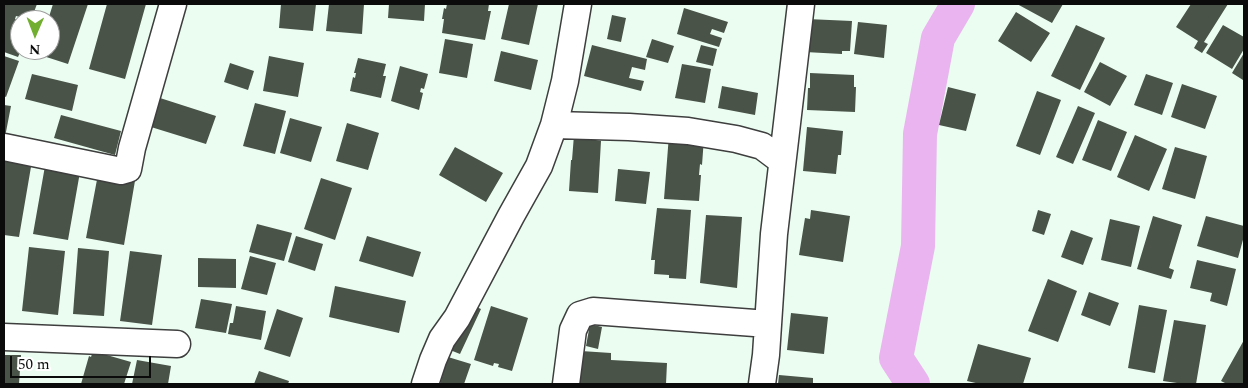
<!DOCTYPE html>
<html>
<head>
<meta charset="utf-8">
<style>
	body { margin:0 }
	#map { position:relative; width:1248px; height:388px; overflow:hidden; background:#ebfdf1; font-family:Spectral,serif }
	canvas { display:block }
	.frame { position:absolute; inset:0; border:5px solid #0b0b0b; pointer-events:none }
	.north { position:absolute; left:10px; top:10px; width:50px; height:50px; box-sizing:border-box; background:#fff; border:1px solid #9d9d9d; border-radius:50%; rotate:181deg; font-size:14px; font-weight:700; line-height:20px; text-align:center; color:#0b0b0b }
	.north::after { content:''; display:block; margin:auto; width:18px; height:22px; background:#72ae30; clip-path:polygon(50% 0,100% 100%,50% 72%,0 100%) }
	.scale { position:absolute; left:10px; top:356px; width:141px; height:22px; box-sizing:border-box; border:2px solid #0b0b0b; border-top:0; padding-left:6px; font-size:15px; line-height:18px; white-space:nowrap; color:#0b0b0b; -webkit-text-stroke:4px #fff; paint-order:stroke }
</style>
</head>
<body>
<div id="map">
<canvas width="1248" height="388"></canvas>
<div class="frame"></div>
<div class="north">N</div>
<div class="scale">50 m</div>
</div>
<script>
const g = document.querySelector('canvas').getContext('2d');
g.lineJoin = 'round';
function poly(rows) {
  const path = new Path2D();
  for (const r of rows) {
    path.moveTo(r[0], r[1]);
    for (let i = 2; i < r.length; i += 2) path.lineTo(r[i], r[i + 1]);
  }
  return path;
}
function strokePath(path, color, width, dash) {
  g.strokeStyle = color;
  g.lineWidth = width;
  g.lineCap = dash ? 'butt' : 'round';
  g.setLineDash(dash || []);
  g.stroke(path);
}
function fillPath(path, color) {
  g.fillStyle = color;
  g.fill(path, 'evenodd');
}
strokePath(poly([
	[913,384,896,358,918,246,920,134,938,38,958,4]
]), '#eab4f0', 34);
fillPath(poly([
	[4,4,37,4,31,20,16,16,15,19,20,22,21,50,18,57,4,52],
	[53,4,88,4,68,64,37,54,38,50,50,50,50,20,48,20],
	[107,4,146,4,125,79,89,69],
	[281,4,316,4,313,31,279,28],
	[329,4,364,4,362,34,326,31],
	[389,4,425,4,424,21,388,18],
	[447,4,489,4,488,11,491,11,485,40,442,33,444,19,442,19,444,8,446,9],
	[509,4,538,4,529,45,501,39],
	[1017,4,1063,4,1052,23],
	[1191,4,1228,4,1204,42,1208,44,1202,53,1194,48,1198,41,1176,27],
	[684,8,728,22,724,33,712,29,710,34,722,38,719,47,677,34],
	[1016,12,1050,33,1031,62,998,41],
	[612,15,626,18,621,42,607,39],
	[807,19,852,21,850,51,842,51,842,54,805,52],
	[858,22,887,25,884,58,854,54],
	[1076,25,1105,38,1080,90,1051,76],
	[1223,25,1244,37,1244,49,1232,69,1206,53],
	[445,39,473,44,467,78,439,73],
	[652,39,674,46,668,63,646,57],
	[592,45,647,59,645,70,632,67,629,78,644,81,641,91,584,76],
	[701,45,717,49,713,66,696,62],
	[501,51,538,60,531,90,494,81],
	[1244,53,1244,78,1243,80,1232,73],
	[4,56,19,61,6,97,4,96],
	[269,56,304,63,298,97,263,91],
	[358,58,386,64,383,76,386,76,381,98,350,91,353,77,355,78,356,73,354,73],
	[1100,62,1127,76,1110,106,1084,92],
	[230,63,254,71,248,90,224,82],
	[682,64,711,69,705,103,675,98],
	[400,66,428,74,424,89,421,88,420,92,423,93,419,110,391,101],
	[810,73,854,75,854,87,856,87,855,112,807,110,808,88,810,88],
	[32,74,78,85,72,111,25,99],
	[1146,74,1173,83,1162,115,1134,105],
	[1182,84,1217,96,1205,129,1171,117],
	[722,86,758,93,755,115,718,108],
	[948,87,976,94,966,131,939,125],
	[1037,91,1061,100,1040,155,1016,146],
	[160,98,216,116,206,144,151,127],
	[255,103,286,111,275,154,243,146],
	[4,105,11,106,5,137,4,136],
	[1078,106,1095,113,1073,164,1056,157],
	[61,115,121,131,115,155,54,138],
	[290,118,322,127,311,162,280,153],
	[1098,120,1127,132,1111,171,1082,160],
	[347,123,379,133,368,170,336,161],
	[807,127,843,131,841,155,838,155,836,174,803,171],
	[574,135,591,136,590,139,601,141,598,193,569,191,571,160,572,160],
	[669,135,704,138,702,165,700,164,699,175,701,175,699,201,664,199],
	[1135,135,1167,149,1149,191,1117,177],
	[455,147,503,173,486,202,439,175],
	[1175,147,1207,156,1195,199,1162,189],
	[4,156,32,161,19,237,4,235],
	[45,166,80,172,68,240,33,234],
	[99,169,136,175,124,245,86,238],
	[618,169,650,172,646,204,615,201],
	[321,178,352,188,335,240,304,229],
	[657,208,691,210,686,279,669,278,669,275,654,274,655,260,651,260],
	[811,210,850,216,843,262,799,255,805,218,810,219],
	[1038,210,1051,214,1044,235,1032,231],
	[706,215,742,217,737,288,700,283],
	[1153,216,1182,225,1169,268,1174,270,1171,279,1137,269],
	[1206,216,1244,226,1244,236,1238,258,1197,246],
	[1110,219,1140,226,1131,267,1101,260],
	[257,224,292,233,284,261,249,252],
	[1071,230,1093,238,1083,265,1061,257],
	[296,236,323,244,315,271,288,262],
	[367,236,421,252,413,277,359,261],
	[29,247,65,251,58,315,22,311],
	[78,248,109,251,104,316,73,314],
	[130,251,162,255,152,325,120,321],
	[250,256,276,263,267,295,241,289],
	[198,258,236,259,236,288,198,287],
	[1197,260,1236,269,1227,306,1210,301,1212,293,1190,288],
	[1048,279,1077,291,1058,342,1028,331],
	[335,286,406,301,399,333,329,317],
	[1089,292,1119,303,1110,326,1081,315],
	[201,299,232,304,226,333,195,328],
	[470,304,481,309,460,354,450,350],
	[1139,305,1167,310,1155,373,1128,368],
	[236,306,266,311,261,340,228,334,230,323,233,323],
	[491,306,528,318,512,371,498,367,499,364,494,363,493,366,474,360],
	[277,309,303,318,290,357,264,349],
	[791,313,828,317,824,354,787,350],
	[1174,320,1206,325,1196,384,1184,384,1163,381],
	[590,324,602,327,598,349,586,346],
	[1244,340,1244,384,1227,384,1221,381],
	[978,344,1031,358,1023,384,980,384,967,381],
	[93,351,131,362,124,384,81,384,89,356,91,357],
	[581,351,611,353,611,360,667,363,666,384,579,384],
	[4,355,21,355,19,384,4,384],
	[448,357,471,364,464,384,440,384],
	[137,360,171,366,168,384,132,384],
	[259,371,289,381,288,384,254,384],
	[779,375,813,378,813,384,778,384]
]), '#495348');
const minor = poly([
	[554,125,629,127,688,131,736,139,762,146,782,161],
	[4,147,121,171,128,169,132,148,173,4],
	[4,337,177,344],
	[425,384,433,360,442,339,457,318,511,216,539,166,554,125,565,81,578,4],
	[566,384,573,330,580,315,593,311,768,324],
	[762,384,766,355,774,234,801,4]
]);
strokePath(minor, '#3e3e3e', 29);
strokePath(minor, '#fff', 26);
</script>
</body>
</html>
